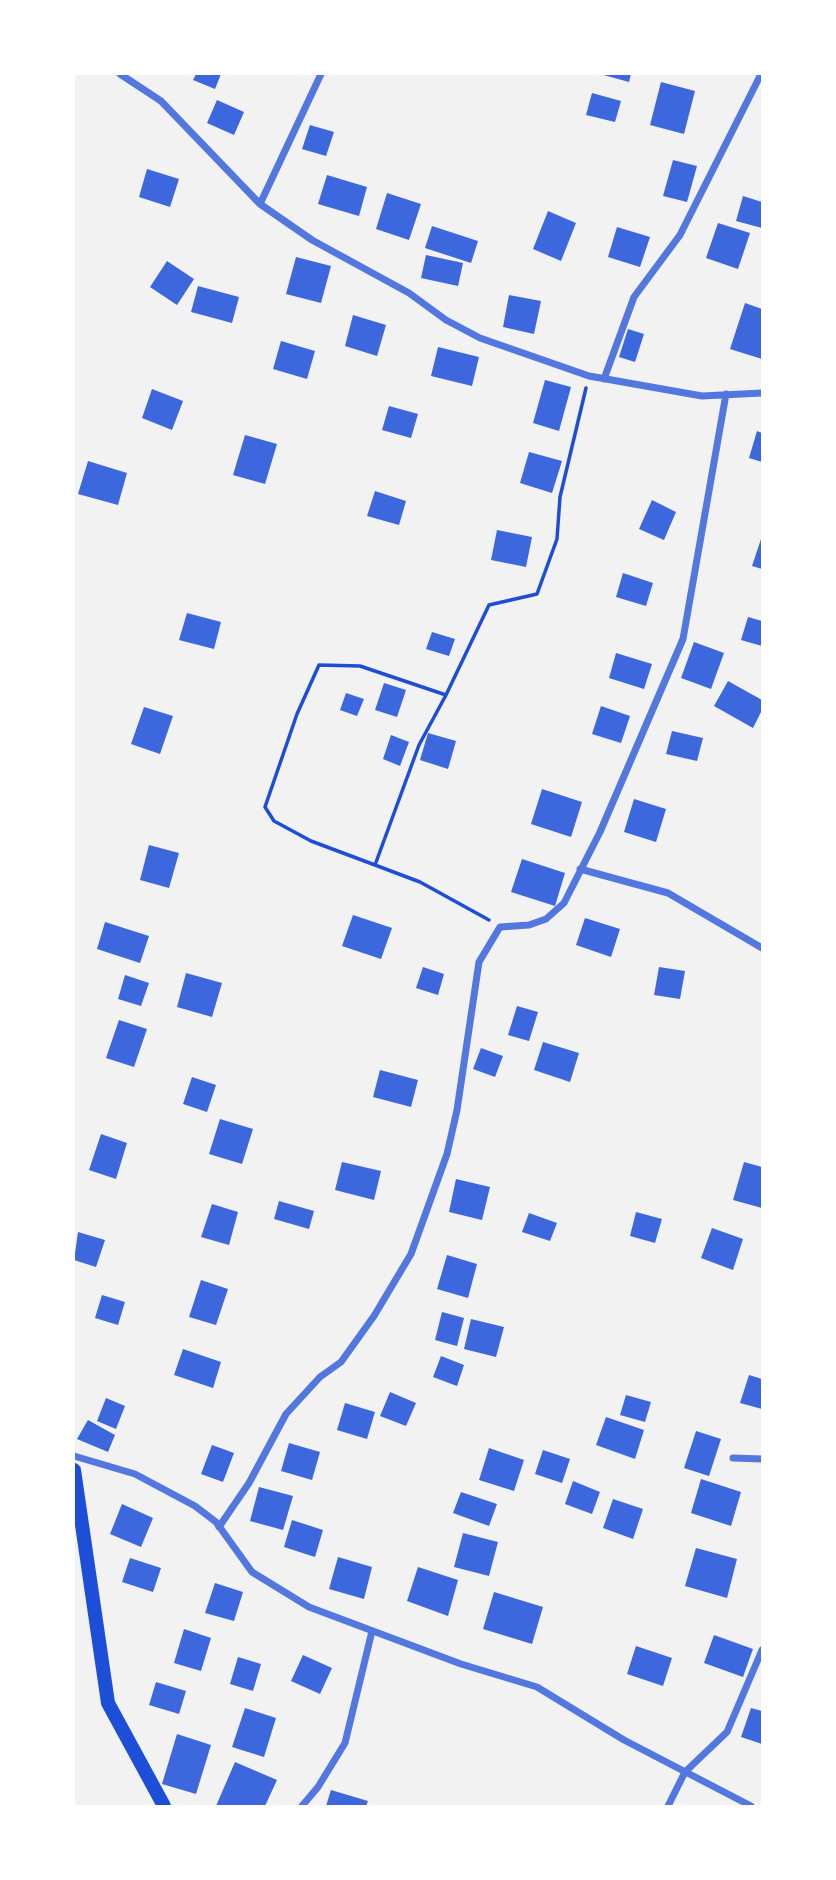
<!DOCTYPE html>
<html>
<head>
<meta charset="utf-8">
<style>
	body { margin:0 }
	#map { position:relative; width:836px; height:1880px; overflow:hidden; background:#f2f2f2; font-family:Barlow,sans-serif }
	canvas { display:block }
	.frame { position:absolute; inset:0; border:75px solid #fff; pointer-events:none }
</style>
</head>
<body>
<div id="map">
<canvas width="836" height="1880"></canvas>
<div class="frame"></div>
</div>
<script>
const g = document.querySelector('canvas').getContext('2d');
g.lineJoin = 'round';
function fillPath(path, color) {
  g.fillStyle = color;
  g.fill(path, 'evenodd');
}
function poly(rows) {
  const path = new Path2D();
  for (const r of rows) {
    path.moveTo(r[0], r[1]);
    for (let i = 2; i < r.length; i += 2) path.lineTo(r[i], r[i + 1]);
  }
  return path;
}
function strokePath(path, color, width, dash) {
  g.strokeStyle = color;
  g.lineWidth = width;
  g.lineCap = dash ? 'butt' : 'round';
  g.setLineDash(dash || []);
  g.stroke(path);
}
fillPath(poly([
	[196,74,221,74,215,89,193,80],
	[600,74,631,74,629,82],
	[661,82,695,91,684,134,650,125],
	[592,93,621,101,615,122,586,115],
	[217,100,244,112,234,135,207,123],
	[310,125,334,132,326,156,302,149],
	[673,160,697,166,687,202,663,196],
	[147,169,179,179,170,207,139,197],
	[327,175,367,187,359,216,318,204],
	[387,193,421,204,409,240,376,229],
	[743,196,762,202,762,228,736,221],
	[548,211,576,223,561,261,533,249],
	[718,223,750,233,738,269,706,258],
	[432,226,478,241,471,263,425,248],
	[617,227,650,237,640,267,608,257],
	[426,255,463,263,458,286,421,278],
	[296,257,331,266,321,303,286,294],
	[167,261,194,279,177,305,150,287],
	[198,286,239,297,232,323,191,312],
	[509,295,541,301,534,334,503,327],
	[745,303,762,309,762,359,730,349],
	[353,315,386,325,377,356,345,346],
	[628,329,644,334,635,362,619,357],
	[281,341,315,351,307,379,273,369],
	[438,347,479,357,472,386,431,376],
	[545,380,571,387,559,431,533,423],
	[152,389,183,401,172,430,142,418],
	[389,406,418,414,411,438,382,430],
	[757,431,762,433,762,462,749,458],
	[245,435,277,444,265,484,233,475],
	[529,452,562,461,552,493,520,483],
	[88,461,127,473,118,505,78,494],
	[375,491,406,501,399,525,367,516],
	[652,500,676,512,664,540,639,529],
	[497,530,532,537,526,567,491,560],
	[762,536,762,569,752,566],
	[623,573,653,583,646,606,616,597],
	[187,613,221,622,214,649,179,640],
	[748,617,762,621,762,646,741,640],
	[432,632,455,639,449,656,426,649],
	[694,642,724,653,711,689,681,678],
	[616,653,652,664,644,689,609,678],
	[728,681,762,700,762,710,753,728,714,706],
	[384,683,406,690,397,717,375,710],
	[346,693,364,699,357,716,340,710],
	[601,706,630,716,621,743,592,734],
	[144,707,173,716,160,754,131,744],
	[672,731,703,738,697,761,666,754],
	[428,733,456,741,448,769,420,760],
	[391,735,409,742,400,766,383,759],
	[542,789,582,802,571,837,531,824],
	[634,799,666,809,656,842,624,832],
	[149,845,179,853,169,888,140,880],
	[522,859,565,873,555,906,511,892],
	[353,915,392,928,381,959,342,946],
	[585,918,620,929,611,957,576,945],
	[105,922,149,936,140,963,97,949],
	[423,967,444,974,438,995,416,988],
	[659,967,685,971,680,999,654,995],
	[186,973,222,983,212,1017,177,1007],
	[125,975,149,983,141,1006,118,999],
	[517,1006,538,1012,529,1041,508,1035],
	[119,1020,147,1029,134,1067,106,1058],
	[543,1042,579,1053,570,1082,534,1070],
	[481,1048,503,1056,495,1077,473,1069],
	[380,1070,418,1080,411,1107,373,1097],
	[192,1077,216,1085,207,1112,183,1104],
	[220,1119,253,1129,242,1164,209,1154],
	[101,1134,127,1143,116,1179,89,1170],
	[342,1162,381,1171,374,1200,335,1190],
	[744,1162,762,1167,762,1208,733,1200],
	[456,1179,490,1187,482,1220,449,1212],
	[279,1201,314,1211,309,1229,274,1219],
	[212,1204,238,1212,229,1245,201,1237],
	[636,1212,662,1219,655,1243,630,1236],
	[529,1213,557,1223,550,1241,522,1232],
	[712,1228,743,1239,733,1270,701,1258],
	[78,1232,105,1240,96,1267,74,1260],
	[447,1255,477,1264,468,1298,437,1289],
	[201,1280,228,1289,216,1325,189,1317],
	[102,1295,125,1302,118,1325,95,1318],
	[442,1312,464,1318,457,1346,435,1340],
	[471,1319,504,1327,496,1357,464,1349],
	[183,1349,221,1362,213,1388,174,1375],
	[441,1356,464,1365,457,1386,433,1377],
	[749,1375,762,1379,762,1409,740,1403],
	[390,1392,416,1403,406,1426,380,1416],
	[626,1395,651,1402,645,1422,620,1415],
	[106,1398,125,1406,116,1429,97,1421],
	[345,1403,375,1412,367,1439,337,1430],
	[606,1417,644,1430,635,1459,596,1445],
	[88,1420,115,1435,108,1452,77,1439],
	[696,1431,721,1439,709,1476,684,1468],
	[289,1443,320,1452,312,1480,281,1471],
	[212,1445,234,1453,223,1482,201,1474],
	[489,1448,524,1460,514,1491,479,1480],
	[543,1450,570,1459,562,1483,535,1474],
	[701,1479,741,1492,731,1526,691,1513],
	[573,1481,600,1492,592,1514,565,1504],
	[259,1487,293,1496,283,1530,250,1521],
	[461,1492,497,1504,489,1526,453,1513],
	[613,1499,643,1509,633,1539,603,1528],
	[122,1504,153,1518,141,1547,110,1534],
	[292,1520,323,1530,315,1557,284,1547],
	[463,1533,498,1542,489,1576,454,1567],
	[696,1548,737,1559,727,1598,685,1586],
	[338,1557,372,1567,364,1599,329,1589],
	[130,1558,161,1568,153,1592,122,1582],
	[418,1567,458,1580,448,1616,407,1601],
	[215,1583,243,1592,234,1621,205,1613],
	[494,1592,543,1607,532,1644,483,1629],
	[184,1629,211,1638,201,1671,174,1663],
	[714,1635,753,1649,743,1677,704,1663],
	[636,1646,672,1658,663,1686,627,1674],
	[303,1655,332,1668,320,1694,291,1681],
	[238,1657,261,1664,253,1691,230,1684],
	[156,1682,186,1691,179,1714,149,1705],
	[245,1708,276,1718,264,1757,232,1747],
	[751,1708,762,1711,762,1744,741,1737],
	[177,1734,211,1745,196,1794,162,1784],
	[235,1762,277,1780,265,1806,216,1806],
	[331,1790,368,1801,366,1806,326,1806]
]), '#3d67dc');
strokePath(poly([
	[446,695,489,605,537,594,557,539,560,497,586,388],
	[375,865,419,745,446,695,360,666,319,665,297,714,265,807,274,821,311,841,375,865,420,882,489,920]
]), '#1d4ed8', 3.5);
strokePath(poly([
	[120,74,161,101,260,204,312,240,409,293,446,320,480,338,589,376,702,396,762,393],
	[260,204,321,74],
	[604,379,634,297,680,235,761,74],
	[580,869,668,893,762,948],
	[74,1456,135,1474,195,1506,216,1522,252,1572,309,1607,461,1664,537,1687,624,1740,751,1806],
	[733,1458,762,1459],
	[219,1527,249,1483,286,1414,320,1377,341,1362,374,1316,411,1254,447,1154,457,1110,479,962,500,927,529,925,546,919,564,903,600,832,683,639,726,394],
	[302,1806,318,1787,345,1743,372,1631],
	[668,1806,685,1772,727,1732,762,1650]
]), '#5277de', 7);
strokePath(poly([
	[74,1470,108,1703,164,1806]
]), '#1d4ed8', 14);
</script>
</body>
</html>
